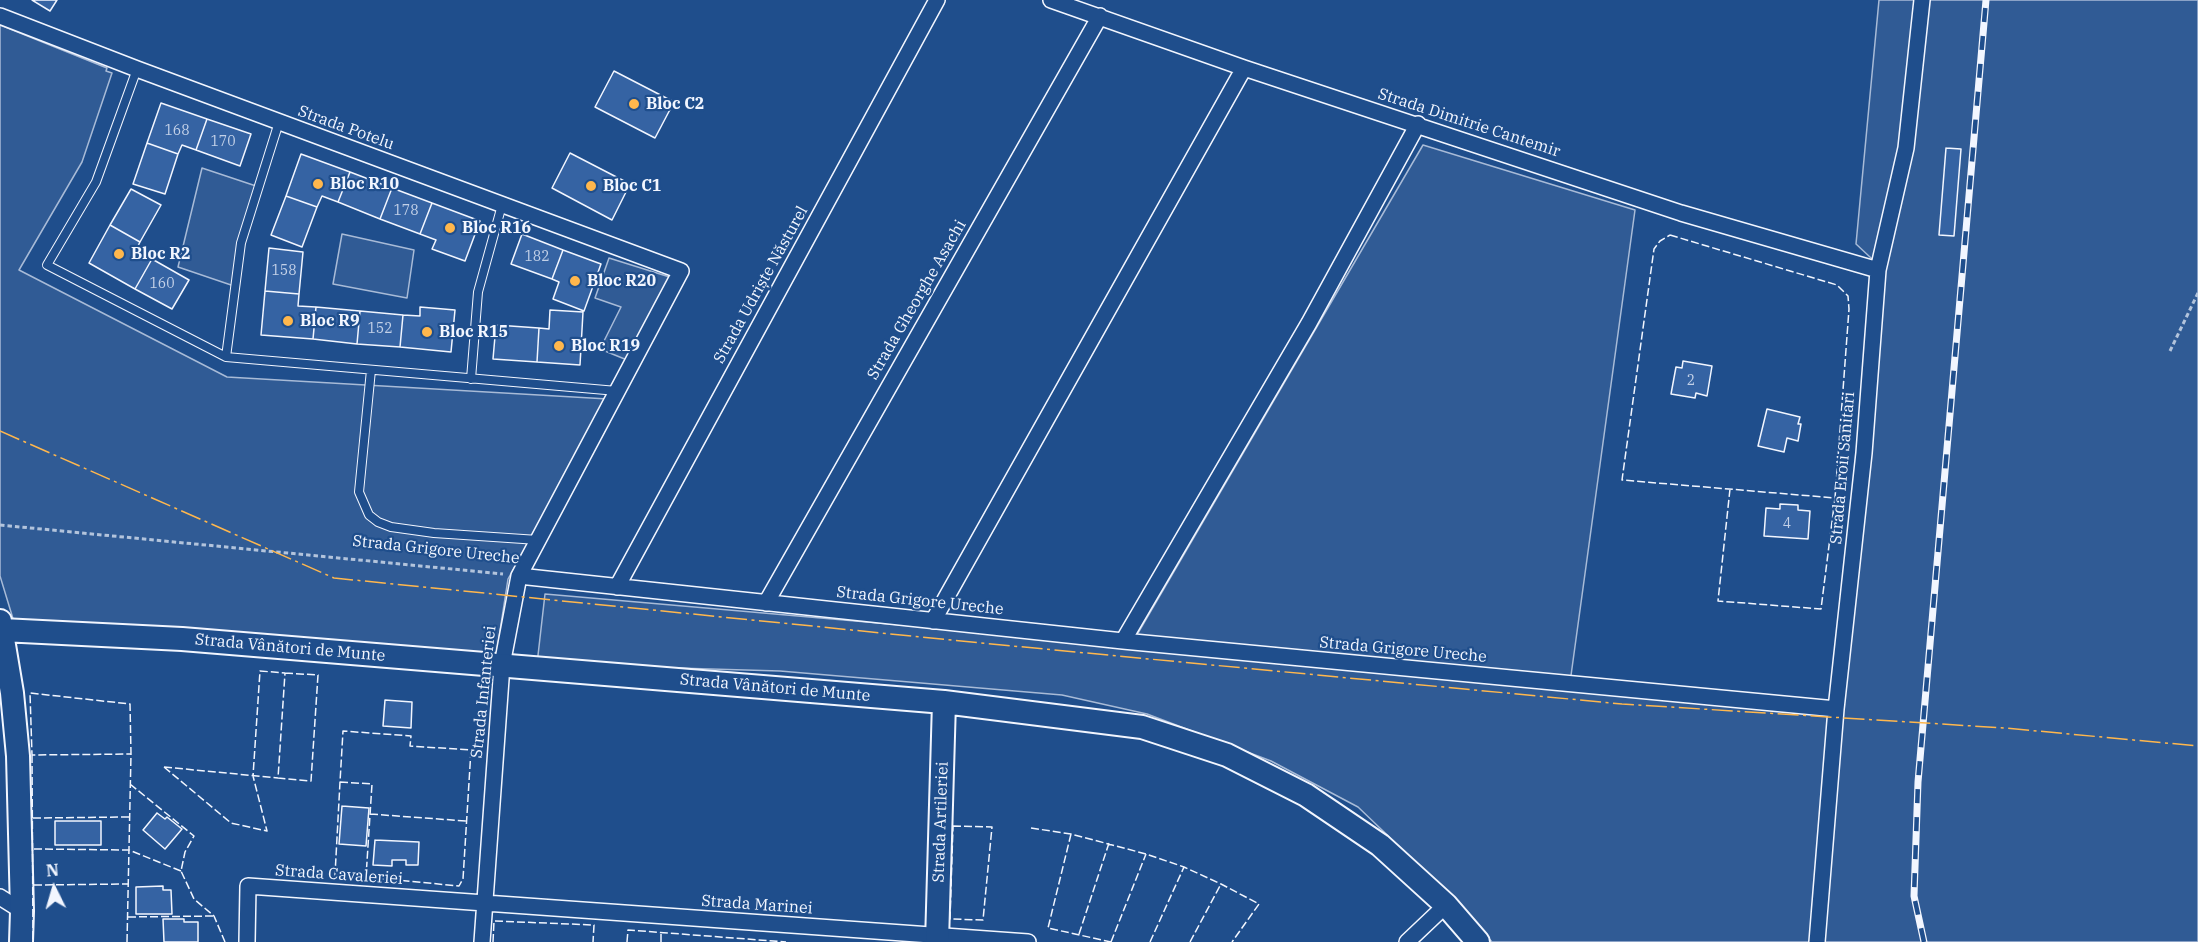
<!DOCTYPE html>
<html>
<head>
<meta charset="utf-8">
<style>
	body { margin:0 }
	#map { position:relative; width:2198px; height:942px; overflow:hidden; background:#1f4e8c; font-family:"IBM Plex Serif",serif }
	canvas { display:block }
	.north { position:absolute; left:24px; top:858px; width:60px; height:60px; -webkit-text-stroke:4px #1f4e8c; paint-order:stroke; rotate:355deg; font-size:16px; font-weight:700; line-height:24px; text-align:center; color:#f2f6ff }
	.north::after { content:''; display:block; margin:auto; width:21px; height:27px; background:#f2f6ff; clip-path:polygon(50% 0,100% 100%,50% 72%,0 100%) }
</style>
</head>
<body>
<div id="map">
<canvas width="2198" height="942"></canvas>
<div class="north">N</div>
</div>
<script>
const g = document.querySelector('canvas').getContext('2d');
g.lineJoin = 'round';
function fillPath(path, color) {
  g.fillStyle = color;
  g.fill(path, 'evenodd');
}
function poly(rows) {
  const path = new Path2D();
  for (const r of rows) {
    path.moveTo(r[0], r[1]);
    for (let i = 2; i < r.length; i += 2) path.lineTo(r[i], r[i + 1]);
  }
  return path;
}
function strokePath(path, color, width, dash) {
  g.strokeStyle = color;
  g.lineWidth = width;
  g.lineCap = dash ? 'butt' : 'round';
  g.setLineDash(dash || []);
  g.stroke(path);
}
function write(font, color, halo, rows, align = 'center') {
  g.font = font + ' "IBM Plex Serif",serif';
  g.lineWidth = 4.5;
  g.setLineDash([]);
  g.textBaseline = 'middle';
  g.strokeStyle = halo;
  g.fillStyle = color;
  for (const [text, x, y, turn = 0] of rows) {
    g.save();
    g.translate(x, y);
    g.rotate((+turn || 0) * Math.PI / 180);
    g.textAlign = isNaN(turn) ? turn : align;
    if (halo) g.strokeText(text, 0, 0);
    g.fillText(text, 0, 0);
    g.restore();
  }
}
const built = poly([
	[1879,0,2198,0,2198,942,1492,942,1455,900,1358,807,1271,761,1147,714,1062,695,780,671,537,664,545,594,1131,645,1423,145,1635,210,1569,690,1840,708,1885,271,1856,244,1879,0],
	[0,25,107,68,106,71,112,73,82,162,19,270,227,377,608,399,508,579,495,663,14,622,0,576,0,25],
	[202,168,259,187,234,286,178,267,202,168],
	[342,234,414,250,407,298,333,284,342,234],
	[609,258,676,279,632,362,600,349,621,307,595,298,609,258]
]);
fillPath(built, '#305b95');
strokePath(built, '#a8bbd7', 1.5);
const building = poly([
	[32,0,57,0,50,11,32,0],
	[614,71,674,102,655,138,595,107,614,71],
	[161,103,207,119,196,150,182,145,178,154,147,143,161,103],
	[207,119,251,134,240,166,196,150,207,119],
	[147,143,178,154,165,194,133,184,147,143],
	[1946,148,1961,149,1954,236,1939,235,1946,148],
	[570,153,630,184,612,220,552,188,570,153],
	[301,154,350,172,338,202,322,196,317,207,286,196,301,154],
	[350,172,392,188,380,219,338,202,350,172],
	[392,188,432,203,420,234,380,219,392,188],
	[131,189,161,205,140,242,110,225,131,189],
	[286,196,317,207,302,247,271,235,286,196],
	[432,203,480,221,465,261,432,249,436,240,420,234,432,203],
	[110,225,140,242,136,250,152,259,135,289,89,263,110,225],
	[522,234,563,250,552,279,511,264,522,234],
	[269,248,303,252,299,294,265,291,269,248],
	[563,250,601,264,584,311,553,299,559,282,552,279,563,250],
	[152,259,189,280,172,309,135,289,152,259],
	[265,291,299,294,298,306,316,307,313,339,261,335,265,291],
	[316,307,360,311,357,344,313,339,316,307],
	[420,307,455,310,451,352,400,347,403,315,420,316,420,307],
	[550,310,583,312,580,365,537,362,539,328,549,329,550,310],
	[360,311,403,315,400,347,357,344,360,311],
	[496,325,539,328,537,362,493,359,496,325],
	[1683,361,1712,366,1707,396,1696,393,1695,398,1671,394,1676,367,1682,368,1683,361],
	[1767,409,1800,417,1798,424,1801,424,1798,441,1787,438,1784,452,1758,446,1767,409],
	[1780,504,1798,505,1798,510,1810,511,1808,539,1764,536,1766,508,1780,509,1780,504],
	[385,700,412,702,411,728,383,726,385,700],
	[342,806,369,808,366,846,339,844,342,806],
	[157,813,165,819,167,817,182,829,165,849,143,830,157,813],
	[55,821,101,821,101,845,55,845,55,821],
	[375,840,419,842,418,865,406,865,406,860,392,860,392,866,373,865,375,840],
	[163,886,163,890,171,890,172,914,136,914,136,887,163,886],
	[163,919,184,919,184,922,198,922,198,942,164,942,163,919]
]);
fillPath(building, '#3563a3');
strokePath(building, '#f2f6ff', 1.5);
const lane = poly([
	[137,69,96,182,47,265,226,357,617,391],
	[226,357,241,243,279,122],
	[371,370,359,492,369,515,378,522,391,527,434,533,538,540],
	[471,379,478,292,502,205]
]);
const street = poly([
	[1051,0,1244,68,1681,213,1878,270],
	[0,16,137,69,681,271,519,576,502,665,482,942],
	[519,576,1123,641,1836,709],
	[617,587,937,0],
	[766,603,1100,16],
	[933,621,1244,68],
	[1123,641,1309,323,1418,124],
	[0,897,22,911],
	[247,942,248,886,1028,942],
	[1407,942,1446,905],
	[1817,942,1836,709,1864,453,1878,270,1906,148,1922,0]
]);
const secondary = poly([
	[0,621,12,693,18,756,22,911,21,942],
	[2,630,182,639,944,702,1142,727,1227,755,1306,795,1380,845,1446,905,1478,942],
	[937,942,944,702]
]);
strokePath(lane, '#f2f6ff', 10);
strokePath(street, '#f2f6ff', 18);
strokePath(secondary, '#f2f6ff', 26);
strokePath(poly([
	[2170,351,2198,293],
	[0,525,503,574]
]), '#b3c4dc', 3, [4.5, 3]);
strokePath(lane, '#1f4e8c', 8);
strokePath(street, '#1f4e8c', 15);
strokePath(secondary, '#1f4e8c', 22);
const rail = poly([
	[1924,942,1914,896,1918,782,1986,0]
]);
strokePath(rail, '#f2f6ff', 7);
strokePath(rail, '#1f4e8c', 4.5, [14]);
strokePath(poly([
	[1670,235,1837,285,1848,296,1849,309,1835,498,1622,480,1654,249,1660,241,1670,235],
	[1730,489,1718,601,1821,609,1835,498],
	[285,673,318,675,311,781,278,778,285,673],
	[32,755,33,942],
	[164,767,231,823,267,831,253,776,260,671,285,673],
	[164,767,278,778],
	[340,782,372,784,366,877,335,875,340,782,343,731,411,736,410,746,471,750,463,879,459,886,366,877],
	[130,784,194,836,185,852,181,871,194,899,214,916,225,942],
	[370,814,466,821],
	[33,818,129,817],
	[953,826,992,827,983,920,950,919,953,826],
	[1031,828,1071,834,1146,854,1184,867,1221,884,1259,904,1232,942],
	[1071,834,1048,928,1111,942],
	[34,849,129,850,181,871],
	[34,885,128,884],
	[128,917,214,916],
	[1079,934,1109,843],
	[127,942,131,754,130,704,30,693,32,755,131,754],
	[493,942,494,921,594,925,593,942],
	[627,942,628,930,786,942],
	[661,942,661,932],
	[1111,942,1146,854],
	[1150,942,1184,867],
	[1190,942,1221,884]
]), '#f2f6ff', 1.5, [8, 3]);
strokePath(poly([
	[0,431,334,578,981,643,1622,704,2005,728,2198,746]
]), '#ffb74d', 1.5, [21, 4.5, 3, 4.5]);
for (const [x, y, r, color] of [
	[634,104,6,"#ffb74d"],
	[318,184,6,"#ffb74d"],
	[591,186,6,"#ffb74d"],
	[450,228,6,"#ffb74d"],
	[119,254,6,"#ffb74d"],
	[575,281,6,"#ffb74d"],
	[288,321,6,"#ffb74d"],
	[427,332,6,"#ffb74d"],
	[559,346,6,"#ffb74d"]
]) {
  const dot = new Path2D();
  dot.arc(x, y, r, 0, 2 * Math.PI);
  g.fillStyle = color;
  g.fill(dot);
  strokePath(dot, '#1f4e8c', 2);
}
write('14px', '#c3d1e8', null, [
	["168",177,131],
	["170",223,142],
	["178",406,211],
	["182",537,257],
	["158",284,271],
	["160",162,284],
	["152",380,329],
	["2",1691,381],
	["4",1787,524]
]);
write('bold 16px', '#f2f6ff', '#1f4e8c', [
	["Bloc C2",646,104],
	["Bloc R10",330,184],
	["Bloc C1",603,186],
	["Bloc R16",462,228],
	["Bloc R2",131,254],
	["Bloc R20",587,281],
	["Bloc R9",300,321],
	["Bloc R15",439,332],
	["Bloc R19",571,346]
], 'left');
write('16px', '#f2f6ff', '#1f4e8c', [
	["Strada Dimitrie Cantemir",1469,123,18],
	["Strada Potelu",346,128,20],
	["Strada Udriște Năsturel",761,285,-61],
	["Strada Gheorghe Asachi",917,300,-60],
	["Strada Eroii Sanitari",1843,468,-85],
	["Strada Grigore Ureche",436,550,6],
	["Strada Grigore Ureche",920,601,6],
	["Strada Vânători de Munte",290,648,5],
	["Strada Grigore Ureche",1403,650,5],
	["Strada Vânători de Munte",775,688,5],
	["Strada Infanteriei",484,692,-84],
	["Strada Artileriei",941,822,-88],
	["Strada Cavaleriei",339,875,4],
	["Strada Marinei",757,905,4]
]);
</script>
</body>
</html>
